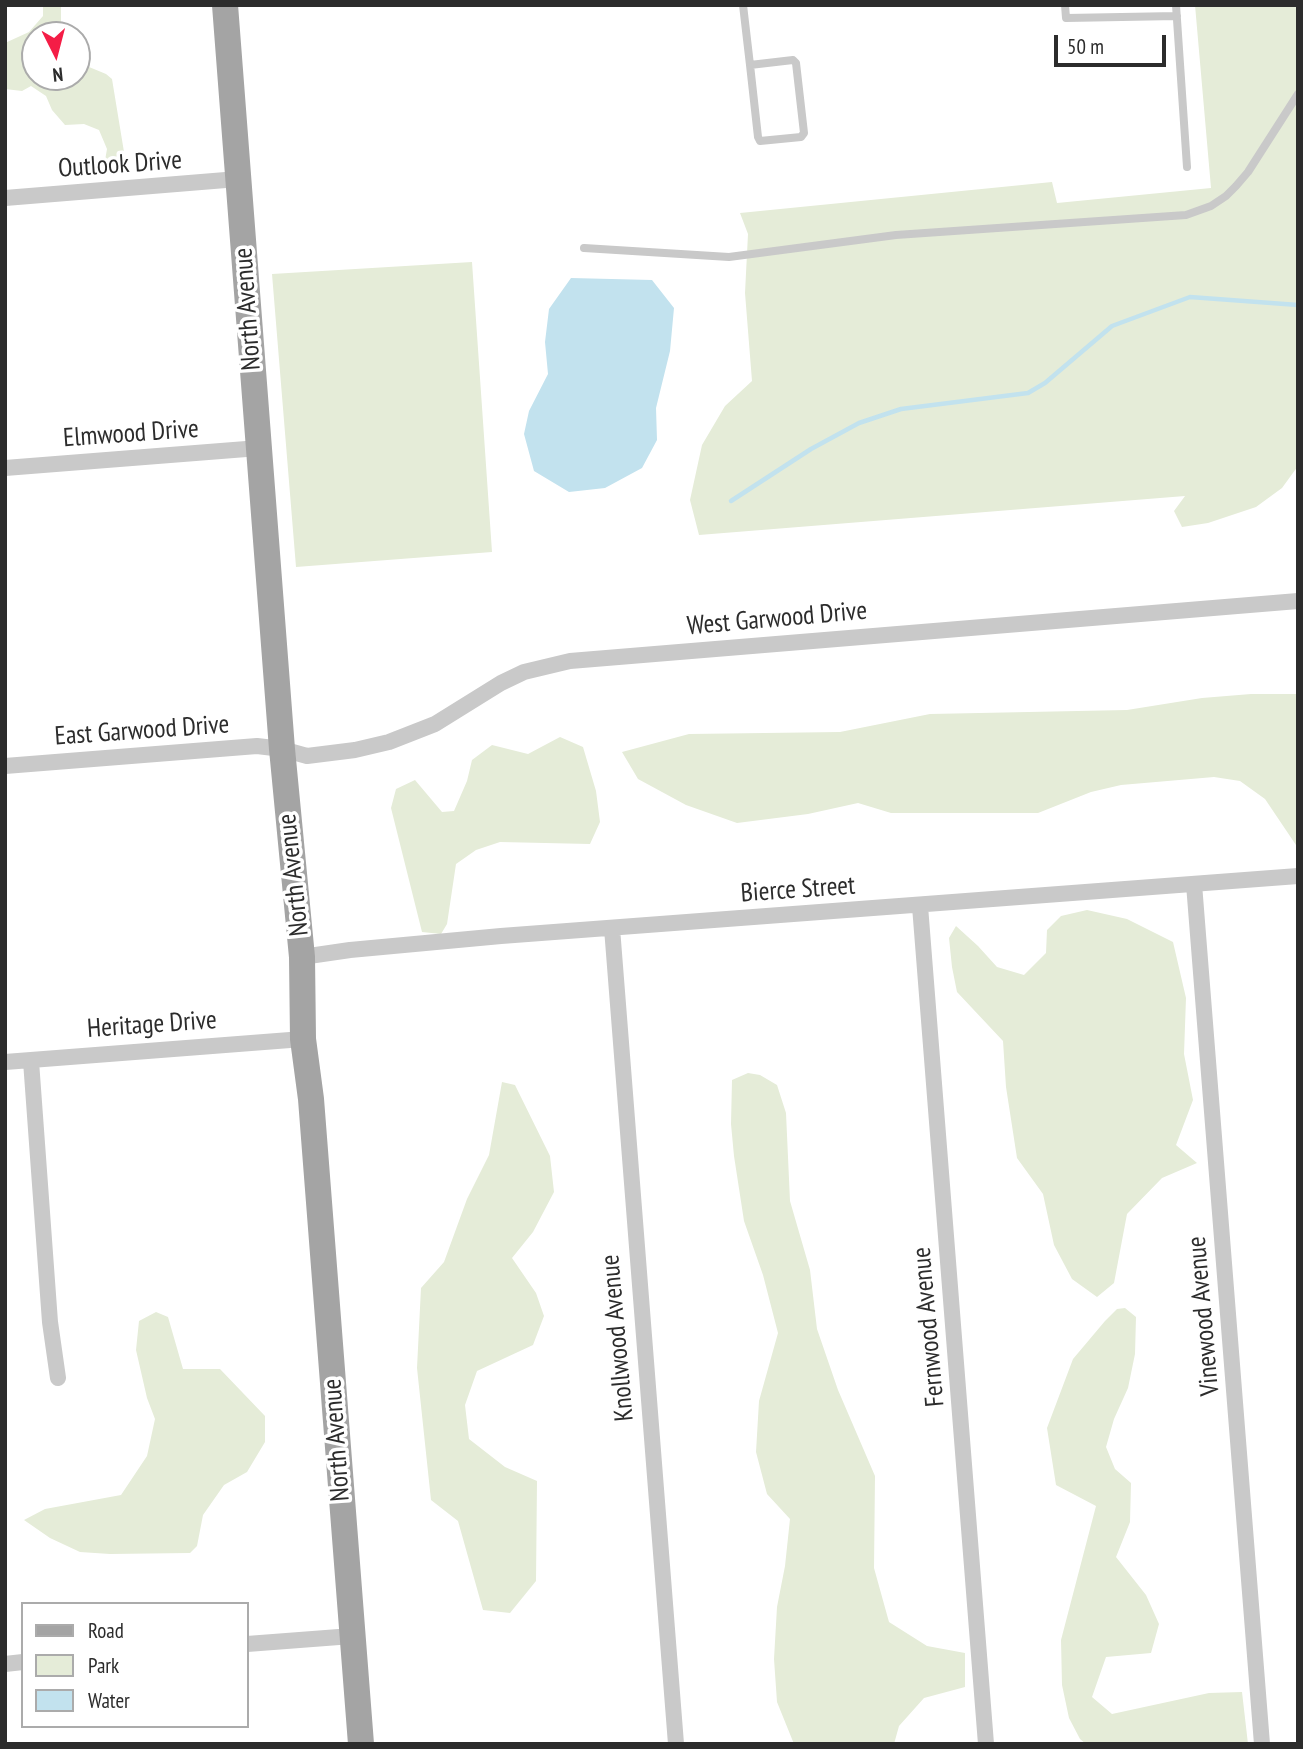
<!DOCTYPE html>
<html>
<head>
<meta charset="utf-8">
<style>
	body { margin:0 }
	#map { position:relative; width:1303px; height:1749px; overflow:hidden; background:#fff; font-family:"PT Sans Narrow",sans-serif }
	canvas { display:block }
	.frame { position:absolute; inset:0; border:7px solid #2c2c2c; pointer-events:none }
	.legend { position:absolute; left:21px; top:1602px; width:228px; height:126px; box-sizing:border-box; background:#fff; border:2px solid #ababab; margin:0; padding:9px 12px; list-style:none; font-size:21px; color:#2c2c2c }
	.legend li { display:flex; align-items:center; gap:14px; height:35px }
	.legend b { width:35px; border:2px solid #ababab }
	.north { position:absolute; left:21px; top:21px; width:70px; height:70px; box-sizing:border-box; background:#fff; border:2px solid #ababab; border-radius:50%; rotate:174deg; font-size:19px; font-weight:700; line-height:28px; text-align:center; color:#2c2c2c }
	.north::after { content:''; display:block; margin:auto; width:24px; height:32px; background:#f41d46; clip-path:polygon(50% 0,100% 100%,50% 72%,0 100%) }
	.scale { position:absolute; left:1054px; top:35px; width:112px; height:32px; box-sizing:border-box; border:4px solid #2c2c2c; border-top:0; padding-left:9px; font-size:21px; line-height:24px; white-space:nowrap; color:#2c2c2c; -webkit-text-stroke:5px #fff; paint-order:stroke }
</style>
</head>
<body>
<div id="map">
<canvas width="1303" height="1749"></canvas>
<div class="frame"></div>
<ul class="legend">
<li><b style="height:9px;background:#a4a4a4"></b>Road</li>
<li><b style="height:19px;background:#e5ecd8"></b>Park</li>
<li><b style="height:19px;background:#c2e2ee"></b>Water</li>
</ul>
<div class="north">N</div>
<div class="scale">50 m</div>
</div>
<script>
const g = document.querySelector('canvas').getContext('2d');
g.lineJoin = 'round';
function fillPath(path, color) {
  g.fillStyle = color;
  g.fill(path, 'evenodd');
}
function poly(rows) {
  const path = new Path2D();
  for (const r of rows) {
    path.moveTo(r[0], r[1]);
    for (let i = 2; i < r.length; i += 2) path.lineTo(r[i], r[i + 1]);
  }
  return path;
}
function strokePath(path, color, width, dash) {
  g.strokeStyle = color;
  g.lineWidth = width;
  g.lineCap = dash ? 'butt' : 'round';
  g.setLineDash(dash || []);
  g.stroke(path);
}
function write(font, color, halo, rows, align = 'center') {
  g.font = font + ' "PT Sans Narrow",sans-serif';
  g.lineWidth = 7;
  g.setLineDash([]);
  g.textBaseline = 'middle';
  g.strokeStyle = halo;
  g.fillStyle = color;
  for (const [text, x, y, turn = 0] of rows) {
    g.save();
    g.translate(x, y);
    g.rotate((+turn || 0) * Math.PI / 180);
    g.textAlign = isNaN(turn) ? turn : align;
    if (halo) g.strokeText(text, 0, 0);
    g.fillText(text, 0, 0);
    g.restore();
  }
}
fillPath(poly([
	[43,5,61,5,61,35,35,35,35,77,77,77,77,62,106,74,112,79,124,152,125,174,107,174,104,166,107,149,99,130,84,124,65,125,52,110,46,96,31,86,22,91,5,89,5,43,29,32,43,16],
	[1195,5,1298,5,1298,466,1282,488,1256,507,1208,523,1182,527,1174,511,1185,496,699,535,690,500,702,445,725,406,752,381,745,293,748,234,740,213,1052,182,1057,203,1211,188],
	[472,262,492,552,296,567,272,274],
	[1251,694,1298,694,1298,848,1265,799,1240,781,1214,777,1121,785,1091,792,1038,813,891,813,858,803,808,814,737,823,686,805,638,779,622,752,689,734,840,732,930,714,1127,710,1202,698],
	[560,737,583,747,596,791,600,822,590,844,500,842,476,850,456,864,447,924,441,934,422,932,391,808,396,789,415,780,442,812,454,811,467,781,472,760,492,745,528,754],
	[1087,910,1127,919,1173,942,1186,998,1184,1054,1193,1100,1176,1145,1197,1163,1162,1178,1127,1214,1114,1283,1097,1297,1072,1279,1054,1245,1043,1194,1017,1158,1006,1087,1003,1041,957,992,952,967,949,938,956,926,978,946,997,967,1024,975,1046,953,1047,930,1061,916],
	[748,1073,760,1075,777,1085,786,1113,790,1201,810,1270,817,1329,838,1390,875,1476,874,1568,889,1622,927,1646,965,1653,965,1687,924,1698,899,1726,894,1744,794,1744,777,1702,774,1659,777,1607,785,1566,790,1519,767,1494,756,1452,759,1401,778,1333,763,1275,744,1221,734,1156,731,1124,732,1080],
	[502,1082,515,1085,550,1156,554,1192,533,1232,512,1258,536,1293,544,1316,533,1345,477,1371,465,1405,469,1439,505,1467,537,1481,536,1581,510,1613,483,1610,458,1521,431,1500,417,1368,421,1288,444,1262,467,1199,489,1155],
	[1125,1308,1136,1317,1135,1354,1128,1388,1114,1419,1106,1447,1115,1469,1131,1483,1130,1522,1116,1557,1146,1595,1159,1624,1151,1653,1106,1657,1092,1697,1112,1714,1209,1693,1242,1692,1248,1744,1086,1744,1080,1739,1069,1718,1062,1685,1061,1640,1096,1506,1056,1485,1047,1428,1073,1359,1105,1321,1117,1309],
	[156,1312,168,1317,183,1369,220,1369,265,1416,265,1442,247,1472,224,1485,203,1515,197,1546,190,1553,110,1554,80,1552,50,1538,24,1520,45,1509,121,1495,147,1456,155,1419,147,1398,136,1350,139,1321]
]), '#e5ecd8');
fillPath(poly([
	[571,278,652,280,674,308,670,351,656,408,657,440,642,468,605,488,569,492,534,471,524,434,529,411,548,374,545,342,549,309]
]), '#c2e2ee');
strokePath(poly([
	[731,501,811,449,859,423,901,409,1028,393,1045,383,1112,326,1190,297,1298,305]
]), '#c2e2ee', 4.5);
strokePath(poly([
	[743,5,750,65,758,137,760,141,801,137,804,133,796,63,793,60,750,65],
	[1065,5,1066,18,1177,16],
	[1176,5,1187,167],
	[584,248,729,257,896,235,1186,215,1211,206,1226,196,1236,186,1248,172,1298,94]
]), '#c9c9c9', 8);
strokePath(poly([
	[5,198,238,179],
	[5,468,259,448],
	[5,766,257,746,282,749,307,756,355,750,389,742,435,724,501,683,524,672,570,661,1298,601],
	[1194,884,1262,1744],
	[920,906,986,1744],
	[612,928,676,1744],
	[302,957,350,950,501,936,1298,876],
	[31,1061,50,1322,58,1378],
	[5,1062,303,1039],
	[247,1644,352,1636],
	[5,1664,23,1662]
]), '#c9c9c9', 16);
strokePath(poly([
	[225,5,282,749,302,957,303,1039,311,1099,361,1744]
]), '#a4a4a4', 26);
write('26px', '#2c2c2c', '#fff', [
	["Outlook Drive",120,165,-4],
	["North Avenue",248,309,-94],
	["Elmwood Drive",131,434,-4],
	["West Garwood Drive",777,619,-5],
	["East Garwood Drive",142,731,-4],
	["North Avenue",294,875,-96],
	["Bierce Street",798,890,-4],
	["Heritage Drive",152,1025,-4],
	["Vinewood Avenue",1204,1316,-95],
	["Fernwood Avenue",929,1327,-95],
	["Knollwood Avenue",618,1338,-95],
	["North Avenue",337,1440,-94]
]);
</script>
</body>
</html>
